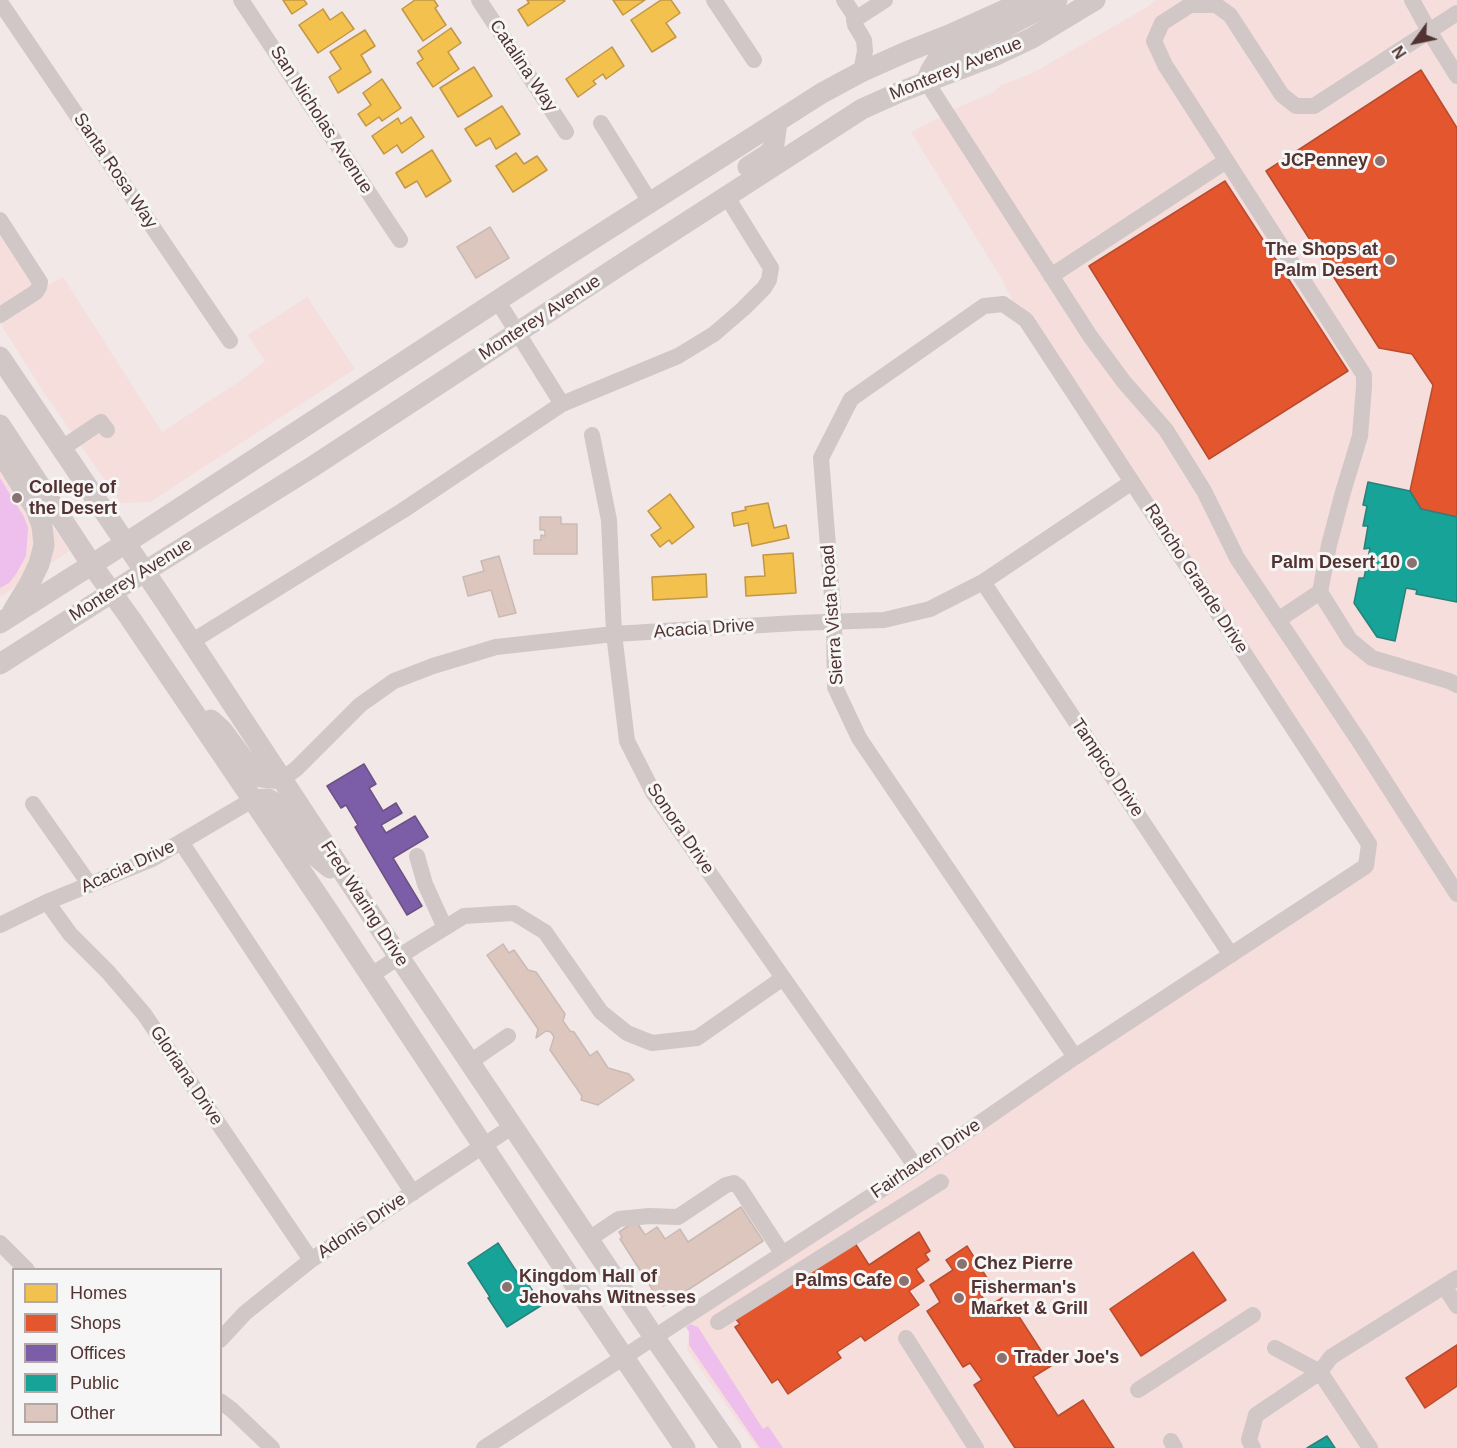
<!DOCTYPE html>
<html>
<head>
<meta charset="utf-8">
<style>
	body { margin:0 }
	#map { position:relative; width:1457px; height:1448px; overflow:hidden; background:#f1e8e7; font-family:Helvetica,sans-serif }
	canvas { display:block }
	.legend { position:absolute; left:12px; top:1268px; width:210px; height:168px; box-sizing:border-box; background:#f6f6f6; border:2px solid #b4a8a7; margin:0; padding:8px 10px; list-style:none; font-size:18px; color:#523331 }
	.legend li { display:flex; align-items:center; gap:12px; height:30px }
	.legend b { width:30px; border:2px solid #b4a8a7 }
	.north { position:absolute; left:1385px; top:12px; width:60px; height:60px; -webkit-text-stroke:4px #f6f6f6; paint-order:stroke; rotate:237deg; font-size:16px; font-weight:700; line-height:24px; text-align:center; color:#523331 }
	.north::after { content:''; display:block; margin:auto; width:21px; height:27px; background:#523331; clip-path:polygon(50% 0,100% 100%,50% 72%,0 100%) }
</style>
</head>
<body>
<div id="map">
<canvas width="1457" height="1448"></canvas>
<ul class="legend">
<li><b style="height:16px;background:#f2c14e"></b>Homes</li>
<li><b style="height:16px;background:#e4572e"></b>Shops</li>
<li><b style="height:16px;background:#7b5ea7"></b>Offices</li>
<li><b style="height:16px;background:#17a398"></b>Public</li>
<li><b style="height:16px;background:#ddc6bd"></b>Other</li>
</ul>
<div class="north">N</div>
</div>
<script>
const g = document.querySelector('canvas').getContext('2d');
g.lineJoin = 'round';
function fillPath(path, color) {
  g.fillStyle = color;
  g.fill(path, 'evenodd');
}
function poly(rows) {
  const path = new Path2D();
  for (const r of rows) {
    path.moveTo(r[0], r[1]);
    for (let i = 2; i < r.length; i += 2) path.lineTo(r[i], r[i + 1]);
  }
  return path;
}
function strokePath(path, color, width, dash) {
  g.strokeStyle = color;
  g.lineWidth = width;
  g.lineCap = dash ? 'butt' : 'round';
  g.setLineDash(dash || []);
  g.stroke(path);
}
function write(font, color, halo, rows, align = 'center') {
  g.font = font + ' Helvetica,sans-serif';
  g.lineWidth = 6;
  g.setLineDash([]);
  g.textBaseline = 'middle';
  g.strokeStyle = halo;
  g.fillStyle = color;
  for (const [text, x, y, turn = 0] of rows) {
    g.save();
    g.translate(x, y);
    g.rotate((+turn || 0) * Math.PI / 180);
    g.textAlign = isNaN(turn) ? turn : align;
    if (halo) g.strokeText(text, 0, 0);
    g.fillText(text, 0, 0);
    g.restore();
  }
}
fillPath(poly([
	[1157,0,1457,0,1457,1448,757,1448,687,1350,691,1317,1374,860,1013,302,1003,281,911,132,963,105,994,92,1001,85,1031,74,1144,9],
	[0,213,47,286,63,277,162,432,240,381,265,361,248,335,307,297,355,369,150,502,121,503,44,393,0,323],
	[0,446,69,551,0,597]
]), '#f5dedb');
fillPath(poly([
	[0,478,24,517,28,528,26,556,16,574,9,583,0,588],
	[690,1324,698,1327,763,1429,768,1426,783,1448,760,1448,689,1345,689,1332,686,1327]
]), '#eebfec');
const homes = poly([
	[283,0,304,0,307,4,292,14,283,0],
	[415,0,434,0,438,6,435,8,446,25,423,41,402,9,415,0],
	[527,0,564,0,565,1,528,26,518,10,529,3,527,0],
	[613,0,645,0,623,15,613,0],
	[661,0,671,0,680,13,666,23,676,37,652,52,631,20,661,0],
	[323,9,330,20,342,12,354,29,318,53,299,25,323,9],
	[451,28,461,43,448,52,459,69,433,87,417,63,423,59,418,51,451,28],
	[365,30,375,46,361,55,371,72,338,93,329,77,341,69,330,52,365,30],
	[612,47,624,66,606,79,603,74,593,81,596,84,578,97,566,79,612,47],
	[474,67,492,96,458,117,440,88,474,67],
	[382,79,401,108,382,121,379,117,366,126,358,114,371,105,363,93,382,79],
	[502,106,520,134,496,149,490,138,476,146,465,129,502,106],
	[411,117,424,137,402,153,397,145,384,154,372,136,398,118,401,124,411,117],
	[432,150,451,181,426,197,417,181,405,188,396,173,432,150],
	[516,153,524,164,537,156,547,170,513,192,496,166,516,153],
	[670,494,694,527,672,544,669,540,660,547,651,535,661,528,648,511,670,494],
	[768,503,774,528,786,525,789,538,752,546,748,523,734,526,732,513,746,510,745,507,768,503],
	[793,553,796,593,746,596,745,577,765,576,763,555,793,553],
	[706,574,707,597,653,600,652,577,706,574]
]);
fillPath(homes, '#f2c14e');
strokePath(homes, '#c29645', 1.5);
const shops = poly([
	[1421,70,1457,128,1457,517,1421,509,1410,491,1433,385,1412,354,1379,348,1266,171,1421,70],
	[1225,181,1348,371,1209,459,1089,266,1225,181],
	[919,1232,930,1251,925,1254,929,1260,916,1269,924,1281,909,1291,919,1305,865,1341,861,1336,837,1352,841,1358,788,1394,778,1379,772,1383,735,1327,740,1324,735,1318,853,1240,869,1265,919,1232],
	[967,1246,992,1286,980,1294,989,1306,1002,1298,1013,1314,1016,1312,1051,1366,1033,1377,1058,1416,1083,1400,1114,1448,1015,1448,974,1385,982,1380,970,1363,963,1367,927,1311,940,1302,930,1285,953,1270,946,1260,967,1246],
	[1193,1252,1226,1300,1141,1356,1110,1309,1193,1252],
	[1457,1345,1457,1386,1425,1408,1406,1378,1457,1345]
]);
fillPath(shops, '#e4572e');
strokePath(shops, '#b84c2f', 1.5);
const offices = poly([
	[364,764,376,784,369,788,383,811,396,803,402,813,381,825,386,833,415,816,428,837,393,858,422,906,407,915,355,827,358,825,346,805,341,808,327,786,364,764]
]);
fillPath(offices, '#7b5ea7');
strokePath(offices, '#6f5184', 1.5);
const public = poly([
	[1368,482,1410,491,1421,509,1457,517,1457,602,1416,594,1417,590,1406,588,1395,641,1377,637,1354,603,1359,578,1364,578,1370,548,1364,549,1368,526,1363,526,1367,506,1363,505,1368,482],
	[498,1243,520,1277,523,1276,542,1305,507,1327,488,1298,490,1297,468,1263,498,1243],
	[1327,1436,1335,1448,1307,1448,1327,1436]
]);
fillPath(public, '#17a398');
strokePath(public, '#298179', 1.5);
const building = poly([
	[490,227,509,258,476,278,457,247,490,227],
	[540,517,561,517,561,524,577,524,577,554,534,554,534,540,541,540,541,535,545,536,545,530,540,530,540,517],
	[499,556,516,613,499,617,491,590,468,596,463,577,484,571,481,561,499,556],
	[503,944,509,953,514,950,528,970,536,972,565,1014,563,1021,570,1031,574,1032,590,1056,597,1051,608,1068,629,1074,634,1080,598,1105,581,1100,582,1096,550,1050,554,1037,551,1032,546,1031,536,1038,538,1029,487,955,503,944],
	[741,1207,763,1241,663,1306,620,1239,622,1237,619,1232,636,1221,645,1235,657,1227,665,1239,680,1229,688,1242,741,1207]
]);
fillPath(building, '#ddc6bd');
strokePath(building, '#cabab4', 1.5);
strokePath(poly([
	[241,0,400,240],
	[479,0,566,132],
	[714,0,754,60],
	[844,0,854,15,855,25,864,40,865,51,861,72],
	[1412,0,1429,31,1457,76],
	[0,2,230,341],
	[1457,13,1314,106,1296,106,1282,95,1230,15,1216,5,1190,5,1162,23,1154,41,1165,65,1364,375,1364,387,1360,436,1343,492,1329,545,1320,592,1350,640,1372,658,1449,681,1457,685],
	[854,20,885,0],
	[926,81,1090,336,1124,382,1166,430,1204,491,1237,558,1359,741,1457,894],
	[601,123,650,202],
	[0,220,40,282,39,287,36,292,0,315],
	[1051,276,1226,161],
	[497,300,562,404],
	[592,435,609,520,614,634,627,741,654,794,916,1167],
	[61,449,101,422,107,430],
	[983,582,1231,955],
	[1278,620,1320,592],
	[191,642,402,511,562,404,678,356,714,334,743,309,764,288,769,280,771,268,727,197],
	[282,779,296,769,360,705,394,681,433,666,496,647,614,634,796,623,884,620,930,609,983,582,1132,482],
	[33,804,90,885],
	[181,842,413,1193],
	[417,856,425,884,445,928],
	[47,902,70,934,108,972,144,1014,311,1260],
	[0,925,47,902,152,859,252,800],
	[370,976,414,947,464,916,514,913,545,932,601,1012,627,1033,652,1043,697,1038,783,978],
	[470,1062,508,1036],
	[589,1239,619,1219,649,1216,678,1217,726,1185,734,1183,739,1187,782,1253],
	[0,1243,27,1270],
	[1444,1286,1457,1306],
	[718,1322,941,1182],
	[906,1338,976,1448],
	[220,1340,245,1313,311,1260,513,1126],
	[1275,1348,1320,1372,1370,1448],
	[1138,1390,1253,1315],
	[220,1401,232,1410,272,1448],
	[1171,1441,1175,1448],
	[484,1448,916,1167,1075,1057,1366,866,1369,844,1026,320,1003,304,984,306,851,399,821,458,834,622,835,687,859,738,1075,1057],
	[1253,1448,1249,1440,1256,1415,1320,1372,1331,1357,1457,1278]
]), '#d0c7c6', 16);
strokePath(poly([
	[926,81,931,70,936,62,951,51,1004,28,1057,0],
	[748,167,767,155,772,150,774,144,777,122],
	[0,357,166,603,399,957,654,1337,731,1448],
	[0,425,92,565,130,618,330,914,577,1288,685,1448],
	[0,451,36,509,42,526,44,545,39,564,30,583,13,611],
	[0,623,143,532,552,265,822,93,861,72,906,52,949,35,1027,0],
	[0,664,144,572,312,467,625,262,862,109,900,92,994,56,1032,38,1095,0],
	[211,720,222,730,253,772,261,777,282,779],
	[252,800,268,799,281,807,313,854,330,868]
]), '#d0c7c6', 21);
for (const [x, y, r, color] of [
	[1380,161,6,"#8a7271"],
	[1390,260,6,"#8a7271"],
	[17,498,6,"#8a7271"],
	[1412,563,6,"#8a7271"],
	[962,1264,6,"#8a7271"],
	[904,1281,6,"#8a7271"],
	[507,1287,6,"#8a7271"],
	[959,1298,6,"#8a7271"],
	[1002,1358,6,"#8a7271"]
]) {
  const dot = new Path2D();
  dot.arc(x, y, r, 0, 2 * Math.PI);
  g.fillStyle = color;
  g.fill(dot);
  strokePath(dot, '#f6f6f6', 2);
}
write('18px', '#523331', '#f6f6f6', [
	["Catalina Way",523,66,56],
	["Monterey Avenue",956,69,-22],
	["San Nicholas Avenue",321,120,57],
	["Santa Rosa Way",115,171,56],
	["Monterey Avenue",540,318,-33],
	["Rancho Grande Drive",1196,579,57],
	["Monterey Avenue",131,580,-32],
	["Sierra Vista Road",833,615,-94],
	["Acacia Drive",704,629,-4],
	["Tampico Drive",1107,768,56],
	["Sonora Drive",680,829,56],
	["Acacia Drive",128,867,-25],
	["Fred Waring Drive",364,904,57],
	["Gloriana Drive",186,1076,56],
	["Fairhaven Drive",926,1159,-34],
	["Adonis Drive",362,1226,-34]
]);
write('bold 18px', '#523331', '#f6f6f6', [
	["JCPenney",1368,161,"right"],
	["The Shops at",1378,250,"right"],
	["Palm Desert",1378,271,"right"],
	["College of",29,488],
	["the Desert",29,509],
	["Palm Desert 10",1400,563,"right"],
	["Chez Pierre",974,1264],
	["Kingdom Hall of",519,1277],
	["Jehovahs Witnesses",519,1298],
	["Palms Cafe",892,1281,"right"],
	["Fisherman's",971,1288],
	["Market & Grill",971,1309],
	["Trader Joe's",1014,1358]
], 'left');
</script>
</body>
</html>
